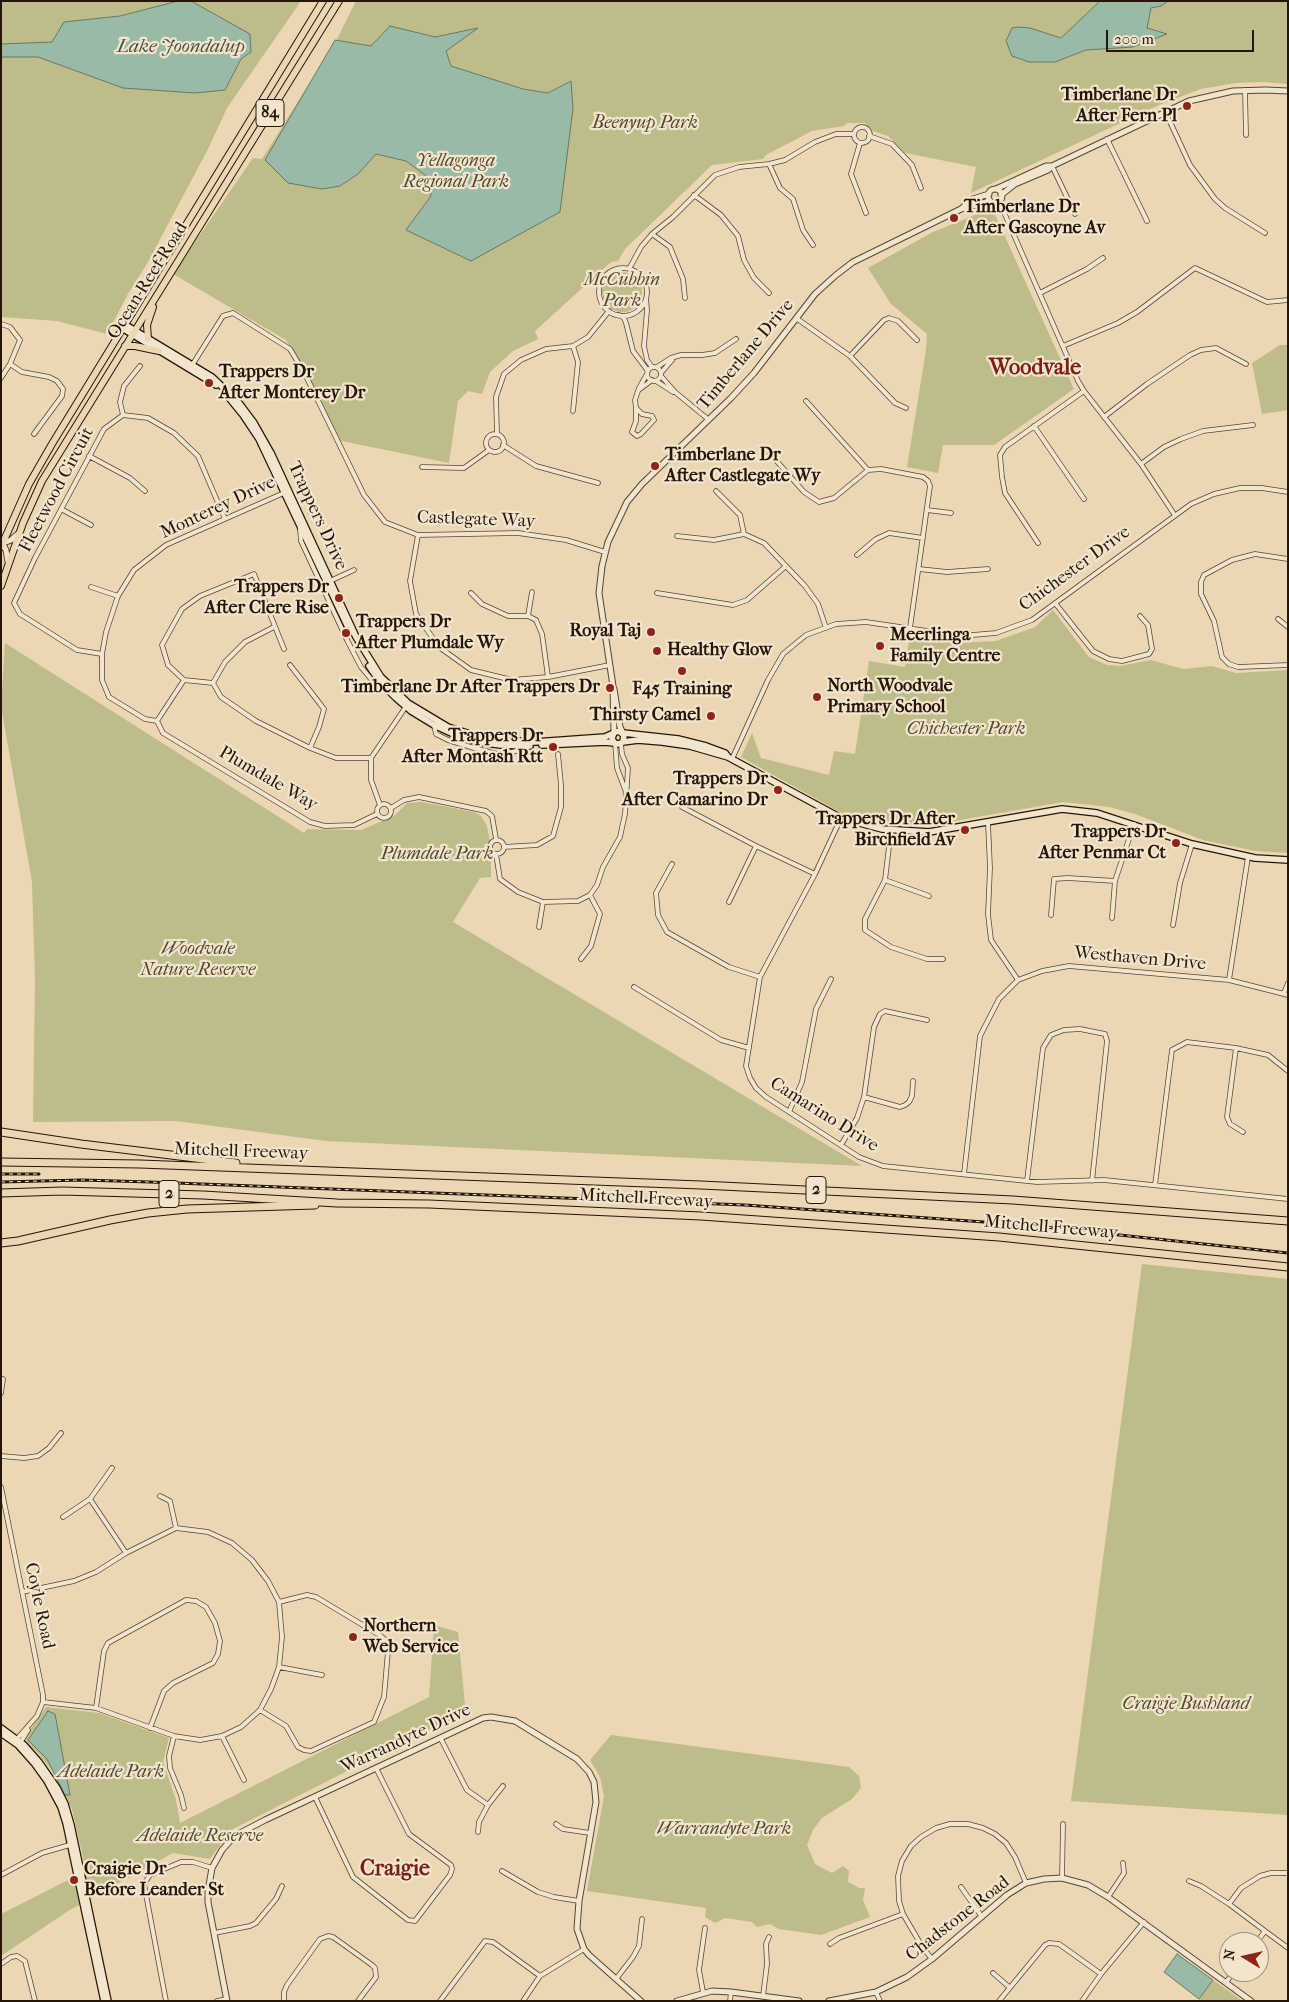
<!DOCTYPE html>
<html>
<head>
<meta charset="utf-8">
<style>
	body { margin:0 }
	#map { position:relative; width:1289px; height:2002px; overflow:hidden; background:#ebd7b4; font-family:"IM FELL French Canon",serif }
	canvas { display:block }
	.frame { position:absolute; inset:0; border:2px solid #251608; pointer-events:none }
	.north { position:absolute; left:1219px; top:1932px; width:50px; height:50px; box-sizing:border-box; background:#f2e5ce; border:1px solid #a0927f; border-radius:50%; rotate:279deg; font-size:14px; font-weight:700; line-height:20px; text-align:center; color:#251608 }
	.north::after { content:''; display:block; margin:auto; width:18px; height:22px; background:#8f2418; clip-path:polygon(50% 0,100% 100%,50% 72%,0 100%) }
	.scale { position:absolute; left:1106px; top:30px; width:148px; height:22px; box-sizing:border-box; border:2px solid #251608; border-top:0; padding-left:6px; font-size:15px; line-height:18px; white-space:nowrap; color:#251608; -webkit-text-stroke:4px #f2e5ce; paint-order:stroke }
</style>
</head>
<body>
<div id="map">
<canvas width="1289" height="2002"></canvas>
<div class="frame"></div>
<div class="north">N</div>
<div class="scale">200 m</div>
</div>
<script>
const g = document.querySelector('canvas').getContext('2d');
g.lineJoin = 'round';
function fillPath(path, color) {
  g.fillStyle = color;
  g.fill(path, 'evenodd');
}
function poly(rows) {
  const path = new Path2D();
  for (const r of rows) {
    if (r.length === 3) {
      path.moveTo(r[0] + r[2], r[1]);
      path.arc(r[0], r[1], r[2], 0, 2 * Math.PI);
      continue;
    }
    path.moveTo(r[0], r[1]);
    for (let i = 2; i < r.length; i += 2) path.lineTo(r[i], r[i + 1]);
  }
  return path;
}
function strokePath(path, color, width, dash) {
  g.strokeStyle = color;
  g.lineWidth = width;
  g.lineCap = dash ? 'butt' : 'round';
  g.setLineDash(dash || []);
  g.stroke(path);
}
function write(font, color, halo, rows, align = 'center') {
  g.font = font + ' "IM FELL French Canon",serif';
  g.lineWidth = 4.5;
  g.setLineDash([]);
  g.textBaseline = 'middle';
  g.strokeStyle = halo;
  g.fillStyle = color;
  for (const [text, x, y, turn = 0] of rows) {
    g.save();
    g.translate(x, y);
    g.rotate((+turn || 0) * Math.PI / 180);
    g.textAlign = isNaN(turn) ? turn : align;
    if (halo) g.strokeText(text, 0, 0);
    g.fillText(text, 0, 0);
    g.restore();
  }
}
fillPath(poly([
	[1,1,301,1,227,108,208,149,148,262,128,294,107,334,57,321,1,317],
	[356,1,1288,1,1288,84,1262,82,1236,83,1201,89,1159,105,971,193,976,167,905,153,888,136,867,129,865,123,847,123,844,126,812,131,766,155,763,159,712,165,625,249,618,261,611,262,535,331,538,339,513,351,490,372,482,394,468,391,458,401,449,463,337,440,286,340,173,274,253,158,262,159,336,41],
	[992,208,1074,389,994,445,943,445,938,473,907,467,926,350,927,334,891,304,868,268,933,232],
	[622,292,20],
	[1280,345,1288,345,1288,410,1262,414,1252,363],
	[1053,610,1089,657,1107,665,1120,666,1151,660,1183,669,1212,666,1236,673,1288,670,1288,853,1255,851,1203,840,1135,814,1109,807,1063,802,926,826,882,822,845,815,741,757,752,733,761,758,829,775,834,751,855,754,869,661,905,667,910,634,957,643,996,641,1035,627],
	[5,643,304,833,307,829,361,830,394,816,407,803,422,802,474,812,481,816,487,826,491,846,491,877,480,878,453,922,862,1166,326,1141,176,1121,33,1122,35,979,32,882,1,706],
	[1142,1264,1288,1279,1288,1815,1071,1801],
	[434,1625,458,1632,466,1716,436,1726,231,1830,210,1859,173,1853,68,1911,1,1956,1,1914,86,1871,72,1809,53,1772,39,1754,24,1739,46,1707,99,1713,169,1738,163,1762,176,1800,180,1823,429,1697],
	[611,1735,849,1767,859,1776,861,1788,852,1799,822,1818,813,1830,807,1845,815,1864,832,1873,843,1866,849,1871,848,1882,859,1888,865,1888,863,1900,870,1917,821,1935,779,1929,770,1924,757,1927,752,1922,725,1918,715,1923,705,1917,706,1908,587,1891,604,1796,600,1777,590,1760],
	[1213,1980,1240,1999,1242,2001,1198,2001]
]), '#bebc89');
const water = poly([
	[178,1,191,1,250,34,251,52,241,59,225,90,195,93,123,88,38,57,1,57,1,44,52,42,64,22,120,16,178,1],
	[1100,1,1168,1,1161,6,1151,8,1147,28,1167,34,1133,47,1086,50,1055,62,1029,62,1012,56,1006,41,1012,28,1017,27,1030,28,1061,38,1100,1],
	[390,26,435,37,478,28,446,51,451,66,523,89,548,93,571,81,573,108,560,212,471,261,406,230,431,196,429,178,406,161,376,154,358,174,340,186,322,189,288,183,265,160,335,40,371,46,390,26],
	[48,1711,55,1714,70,1795,65,1795,47,1759,28,1740,48,1711],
	[1177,1954,1213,1980,1199,1999,1164,1972,1177,1954]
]);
fillPath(water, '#99baa7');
strokePath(water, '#6b7867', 1);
const minor = poly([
	[1245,90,1246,135],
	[1165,111,1190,165,1215,199,1225,208,1265,233],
	[862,135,8],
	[869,136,892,144,912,165,921,188],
	[1107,139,1147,221],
	[860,143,851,174,866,213],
	[769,164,780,188,793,199,803,230,813,245],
	[1052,166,1075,214],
	[694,195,721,215,738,236,744,260,754,278,769,293],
	[999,201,1078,381,1084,391,1141,464,1174,514],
	[992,202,1001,210],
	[652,234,670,247,683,279,685,298],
	[623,292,24],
	[629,269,641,247,652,234,673,217,715,175,739,167,769,164,785,160,815,142,836,134,854,134],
	[1040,293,1087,269,1103,258],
	[646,298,647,310,644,346,647,360,652,367],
	[619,315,624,318,626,323,633,351,648,371],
	[796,318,850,356,895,403,906,408],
	[1,324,10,327,20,340,10,364,1,378],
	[1063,346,1118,323,1137,312,1195,268,1267,302,1288,300],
	[850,356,884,320,889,318,898,321,917,340],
	[10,364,22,372,49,377,57,381,63,389,62,396,34,434],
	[191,367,223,316,233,313,290,349,306,376,364,495,385,522,418,535,518,533,566,540,605,552],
	[657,367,671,358,681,355,702,355,715,353,736,339],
	[654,374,7],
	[661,373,672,360],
	[661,376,675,392,709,420],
	[656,381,673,392],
	[640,389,652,380],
	[806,401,868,470],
	[636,408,636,421,632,432,637,436,641,434,654,420,652,416,642,414,636,408,635,400,639,388,647,374],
	[573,411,578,362,573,346],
	[123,415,120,402,124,386,140,366],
	[1104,417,1147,384,1190,355,1201,350,1216,348,1246,364],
	[1034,426,1084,499],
	[497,434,496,397,504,374,521,360,546,349,573,346,588,337,609,311],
	[495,443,9],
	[503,445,536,466,598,483],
	[765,448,804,492,819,502,834,498,868,470,881,469,923,477,928,481,930,486,910,628],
	[89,456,130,478,145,491],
	[1141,464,1164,447,1181,439,1203,431,1253,425],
	[422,467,464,468,489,450],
	[716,491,740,515,744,534],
	[61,509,91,525],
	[927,510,951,513],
	[300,529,301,541,347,640,361,667,371,679,380,682],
	[418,535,410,581,416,614,439,647,471,670,512,680,548,677,610,665],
	[677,536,714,540,744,534,764,543,805,586,818,604,826,628],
	[1038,543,1005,493,1002,477,1000,455,1005,447,1084,391],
	[857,555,876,539,889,533,923,538],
	[1288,559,1255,554,1232,560,1204,575,1201,582,1201,594,1214,621,1222,657,1229,664,1238,667,1288,665],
	[919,569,947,572,988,569],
	[330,581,354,570],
	[91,587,118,596],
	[471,593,482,604,508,616,528,616,536,620,542,634,548,677],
	[657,593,733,605,747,600,786,566],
	[1055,603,1093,651,1109,659,1122,661,1149,654,1152,649,1148,625,1140,616],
	[528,616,532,592],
	[1278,619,1288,627],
	[102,654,77,650,20,614,14,603,35,558,104,429,123,415,148,418,174,433,198,456,225,519],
	[290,665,324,709,319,727,310,748],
	[184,680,157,721,145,719,109,697,102,680,102,654,106,632,118,596,134,570,166,545,286,492],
	[184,680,168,665,162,645,182,609,200,596,254,574,284,649],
	[184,680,213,683,225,662,245,642,274,627],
	[213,683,221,697,256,721,310,748,336,758,371,758],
	[157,721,163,733,310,822,325,826,354,825,377,814],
	[434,725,436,734,448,740,474,748,497,754,508,753,516,751,521,746],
	[615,743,617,768,626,792],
	[732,759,768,680,783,654,806,635,836,624,866,622,961,636,996,633,1032,620,1191,504,1214,494,1240,488,1262,488,1288,492],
	[384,811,7],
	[380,805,371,780,371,758,407,705],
	[682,807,756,846,815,874],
	[391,808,404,800,419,797,486,811,492,816,496,839],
	[841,818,815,874,760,977,746,1066,750,1078,756,1088,766,1097,859,1157,883,1166,1037,1182,1104,1180,1288,1199],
	[988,823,990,868,988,914,991,940,1018,980],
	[891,830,885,880,865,919,865,930,891,947,927,959,943,959],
	[497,847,7],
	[504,847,537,845,553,836,561,807,561,785,558,754],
	[496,854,500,879,518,892,543,902,578,901,590,895,597,885,603,867,620,837,625,814,628,768,622,754,621,744],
	[672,864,656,893,658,915,667,932,729,967,760,977],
	[885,880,929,896],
	[729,902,756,846],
	[1051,915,1054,879,1068,878,1115,881],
	[1112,918,1115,881,1134,824],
	[1173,925,1180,883,1192,844],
	[539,927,543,902],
	[581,959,591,946,600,914,590,895],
	[1229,980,1248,857],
	[634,987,721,1040,749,1048],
	[1284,993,1288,983],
	[1236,1048,1227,1117,1230,1124,1243,1132],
	[864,1097,900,1107,905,1105,909,1102,912,1096,913,1081],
	[789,1112,802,1082,816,1009,831,979],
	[841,1145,857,1118,864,1097,874,1027,880,1014,885,1011,927,1020],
	[964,1174,980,1036,999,999,1018,980,1042,971,1069,966,1229,980,1288,995],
	[1027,1181,1043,1048,1051,1035,1064,1030,1080,1029,1105,1034,1107,1041,1092,1181],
	[1155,1185,1172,1050,1187,1042,1236,1048,1268,1055,1288,1071],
	[1,1393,3,1379],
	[1,1456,24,1458,38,1456,49,1448,61,1433],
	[1,1487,43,1695,43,1702,37,1716,15,1741],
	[160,1496,170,1501,176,1528],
	[90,1499,126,1553],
	[63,1517,90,1499,112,1468],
	[22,1592,74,1581,96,1572,126,1553,176,1528,208,1532,232,1543,252,1560,268,1581,279,1602,282,1637,279,1667,271,1689,260,1710,241,1727,222,1736,200,1740,174,1736,96,1708,43,1702],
	[279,1667,322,1675],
	[96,1708,104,1651,108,1643,186,1600,196,1601,206,1607,215,1623,220,1641,218,1654,213,1663,173,1683,164,1691,150,1728],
	[260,1710,286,1726,298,1747,304,1750,311,1751,374,1722,384,1697,388,1651,386,1641,381,1636,316,1597,307,1595,279,1602],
	[174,1736,169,1756,170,1768,181,1795,184,1808],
	[222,1736,244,1780],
	[441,1739,467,1790,488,1805],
	[20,1743,28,1730],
	[315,1797,353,1877,408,1920,415,1921,450,1875,452,1869,451,1865,409,1834,376,1768],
	[556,1824,563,1829,590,1833],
	[478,1832,479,1822,488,1805,503,1786],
	[502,1871,538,1892,554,1897,579,1901],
	[1,1875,42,1853,73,1844],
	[1062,1878,1063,1824],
	[1189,1881,1201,1886,1229,1904],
	[961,1887,982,1917],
	[1108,1897,1124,1873,1123,1863],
	[1265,1931,1288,1948],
	[214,1933,250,1926,256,1923,276,1899,282,1886],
	[1257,1942,1265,1931,1229,1904,1241,1888,1260,1876,1271,1873,1288,1873],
	[830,1944,839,1938,903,1914],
	[932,1959,923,1948,903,1914,899,1901,898,1876,902,1861,911,1846,921,1837,936,1828,950,1824,968,1824,983,1828,995,1834,1006,1843,1015,1857,1026,1883],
	[1,1964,11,1957,17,1956,25,1961,35,2001],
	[993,1973,1009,1987],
	[616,1979,633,1957,639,1946,642,1919],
	[1227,1981,1234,1972],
	[703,1992,699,1970,705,1928],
	[876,1992,880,2001],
	[763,1996,767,1964,766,1944,769,1937],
	[166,2001,144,1884,150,1875,181,1862,193,1862,212,1868],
	[217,2001,227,1999],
	[284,2001,284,1992,287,1985,320,1939,328,1936,333,1937,372,1965,375,1968,376,1977,358,2001],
	[440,2001,485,1941,493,1942,540,1976],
	[523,2001,540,1976,584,1949],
	[730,2001,731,1992],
	[999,2001,1045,1945,1049,1943,1059,1944,1101,1974],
	[1082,2001,1101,1974,1144,1922]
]);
const tertiary = poly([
	[996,189,1046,166,1052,166],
	[995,196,7],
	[1001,195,1015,184,1048,170,1052,166,1189,101,1233,91,1266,90,1288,91],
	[961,209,990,201],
	[2,542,6,550,8,562],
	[1,544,11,540,19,533],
	[614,689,620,727,623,733],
	[614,733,613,686,599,593,602,566,608,542,627,502,642,484,731,398,754,373,815,294,836,275,853,262,961,209,973,199,989,194],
	[227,2001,208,1902,208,1891,212,1868,222,1850,230,1841,242,1832,265,1820,483,1718,491,1717,515,1721,577,1759,589,1772,594,1782,596,1802,579,1901,577,1929,584,1949,589,1955,641,2001],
	[677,2001,712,1991,731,1992,799,2001],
	[829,2001,876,1992,907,1977,932,1959,1007,1895,1026,1883,1044,1879,1062,1878,1088,1885,1108,1897,1251,2001]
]);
const secondary = poly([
	[124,324,212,377,239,403,254,423,271,453,356,637,381,677,408,703,448,727,486,739,535,742,605,737,616,732,619,731,624,735,623,742,619,744,614,743,612,738,614,733],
	[122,328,216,385],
	[230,399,243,415,259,439,347,625],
	[369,666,380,682,396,698,411,711,434,725,460,737,485,743,501,745,530,746],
	[623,733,678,739,706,746,725,753,728,757,841,818,882,829,929,832,1062,809,1097,813,1192,844,1255,858,1288,860],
	[623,742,638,740,662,742,690,746,728,757],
	[542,745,605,742,614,743],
	[1,1728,24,1745,39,1762,57,1788,65,1804,71,1825,108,2001],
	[1,1733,18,1745,34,1763,47,1781,61,1807,66,1823,104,2001]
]);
const primary = poly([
	[148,339,147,325,153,307],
	[125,346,135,346,159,351],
	[1,547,29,484,52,444,323,1],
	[1,586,23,523,42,481,339,1]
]);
const motorway = poly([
	[1,1132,81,1144,236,1163],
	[1,1162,140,1164,701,1185,1013,1200,1288,1221],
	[1,1193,62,1191,203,1195,337,1203,429,1204,701,1216,999,1237,1288,1267],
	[1,1243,18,1241,110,1220,148,1213,187,1209,315,1205]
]);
strokePath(minor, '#564633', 5.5);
strokePath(tertiary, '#564633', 7);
strokePath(secondary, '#251608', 8);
strokePath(primary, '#251608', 8);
strokePath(motorway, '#251608', 9);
strokePath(minor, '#f2e5ce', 4);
strokePath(tertiary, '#f2e5ce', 5);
strokePath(secondary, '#f2e5ce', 5.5);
strokePath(primary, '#ebd7b4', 6);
strokePath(motorway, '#ebd7b4', 7);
const rail = poly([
	[1,1174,39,1174],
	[1,1182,82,1180,150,1182,745,1205,1026,1225,1288,1253]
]);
strokePath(rail, '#251608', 3);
strokePath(rail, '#f2e5ce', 1, [4]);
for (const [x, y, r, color] of [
	[1187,106,5,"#8f2418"],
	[954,218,5,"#8f2418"],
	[209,383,5,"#8f2418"],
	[655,466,5,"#8f2418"],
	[339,598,5,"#8f2418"],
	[651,632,5,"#8f2418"],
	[346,633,5,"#8f2418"],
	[880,646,5,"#8f2418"],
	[657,651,5,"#8f2418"],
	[682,671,5,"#8f2418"],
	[610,688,5,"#8f2418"],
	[817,697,5,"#8f2418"],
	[711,716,5,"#8f2418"],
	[553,747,5,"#8f2418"],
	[778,790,5,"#8f2418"],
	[965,830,5,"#8f2418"],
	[1176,843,5,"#8f2418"],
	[353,1637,5,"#8f2418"],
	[74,1880,5,"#8f2418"]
]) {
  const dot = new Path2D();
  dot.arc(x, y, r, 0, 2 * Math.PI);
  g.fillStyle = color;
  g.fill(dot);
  strokePath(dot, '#f2e5ce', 2);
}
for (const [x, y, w] of [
	[270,113,28],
	[816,1190,20],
	[169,1194,20]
]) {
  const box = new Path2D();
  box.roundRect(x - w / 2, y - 13.5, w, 27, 4);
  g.fillStyle = '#f2e5ce';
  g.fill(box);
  strokePath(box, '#251608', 1);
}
write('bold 16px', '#251608', null, [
	["84",270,113],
	["2",816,1190],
	["2",169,1194]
]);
write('bold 18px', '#251608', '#f2e5ce', [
	["Timberlane Dr",1177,96],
	["After Fern Pl",1177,117],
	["Timberlane Dr",964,208,"left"],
	["After Gascoyne Av",964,229,"left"],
	["Trappers Dr",219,373,"left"],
	["After Monterey Dr",219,394,"left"],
	["Timberlane Dr",665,456,"left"],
	["After Castlegate Wy",665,477,"left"],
	["Trappers Dr",329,588],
	["After Clere Rise",329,609],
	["Trappers Dr",356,623,"left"],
	["After Plumdale Wy",356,644,"left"],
	["Royal Taj",641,632],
	["Meerlinga",890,636,"left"],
	["Family Centre",890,657,"left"],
	["Healthy Glow",667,651,"left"],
	["North Woodvale",827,687,"left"],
	["Primary School",827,708,"left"],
	["Timberlane Dr After Trappers Dr",600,688],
	["F45 Training",682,690,"center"],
	["Thirsty Camel",701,716],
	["Trappers Dr",543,737],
	["After Montash Rtt",543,758],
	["Trappers Dr",768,780],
	["After Camarino Dr",768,801],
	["Trappers Dr After",955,820],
	["Birchfield Av",955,841],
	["Trappers Dr",1166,833],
	["After Penmar Ct",1166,854],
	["Northern",363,1627,"left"],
	["Web Service",363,1648,"left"],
	["Craigie Dr",84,1870,"left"],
	["Before Leander St",84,1891,"left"]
], 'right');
write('italic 18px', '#53482f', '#f2e5ce', [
	["Beenyup Park",645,124],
	["Yellagonga",456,162],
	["Regional Park",456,183],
	["McCubbin",622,281],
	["Park",622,302],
	["Chichester Park",966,730],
	["Plumdale Park",437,855],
	["Woodvale",198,950],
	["Nature Reserve",198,971],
	["Craigie Bushland",1186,1705],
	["Adelaide Park",111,1773],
	["Warrandyte Park",724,1830],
	["Adelaide Reserve",200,1837]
]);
write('18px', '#251608', '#f2e5ce', [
	["Ocean Reef Road",148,281,-58],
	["Timberlane Drive",746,355,-50],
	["Fleetwood Circuit",57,490,-62],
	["Monterey Drive",218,508,-25],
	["Trappers Drive",317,516,65],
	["Castlegate Way",476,520,2],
	["Chichester Drive",1075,569,-36],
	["Plumdale Way",268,779,30],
	["Westhaven Drive",1140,959,5],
	["Camarino Drive",824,1115,32],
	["Mitchell Freeway",241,1152,2],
	["Mitchell Freeway",646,1199,3],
	["Mitchell Freeway",1051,1228,5],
	["Coyle Road",39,1606,78],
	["Warrandyte Drive",406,1739,-25],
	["Chadstone Road",958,1919,-38]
]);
write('italic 19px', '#4e4f40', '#f2e5ce', [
	["Lake Joondalup",181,47]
]);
write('bold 22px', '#7a1f14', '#f2e5ce', [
	["Woodvale",1035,369],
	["Craigie",395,1870]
]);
</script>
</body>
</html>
